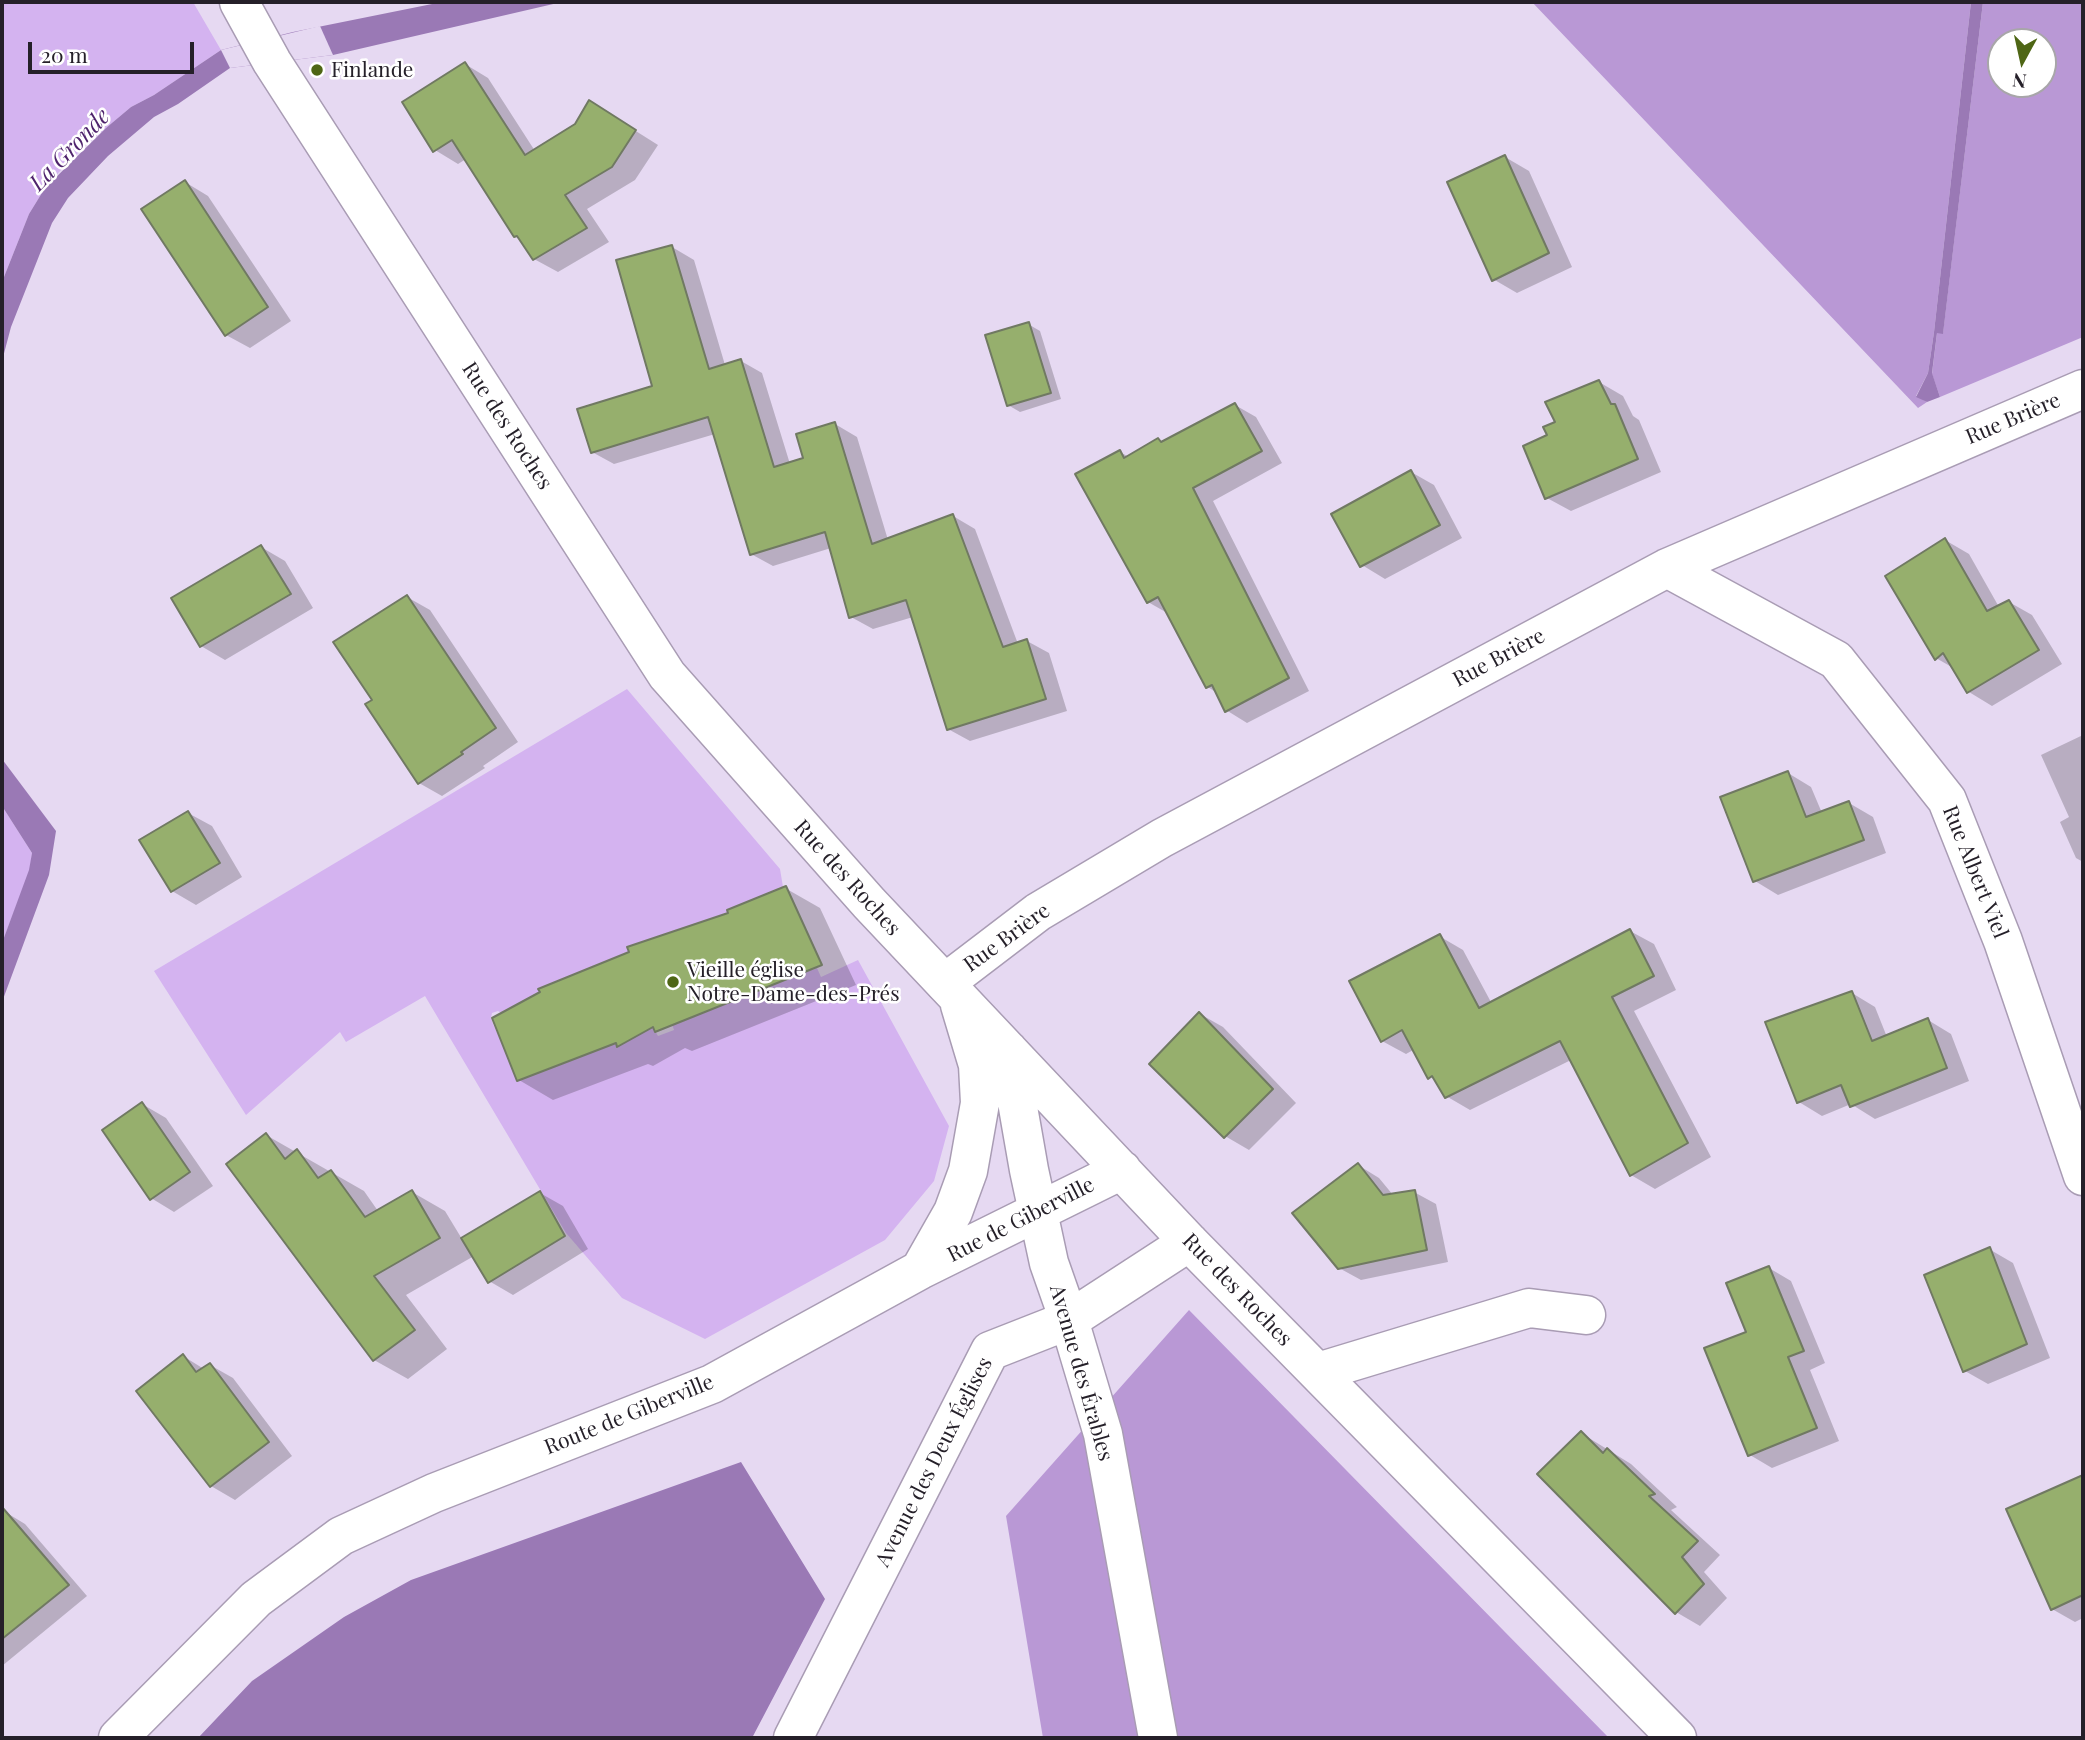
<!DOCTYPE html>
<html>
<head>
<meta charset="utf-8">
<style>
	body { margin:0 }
	#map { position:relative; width:2085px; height:1740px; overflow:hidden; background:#e6d9f2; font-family:"Playfair Display",serif }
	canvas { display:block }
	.frame { position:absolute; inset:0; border:4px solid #252029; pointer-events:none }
	.north { position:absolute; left:1987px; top:28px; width:70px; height:70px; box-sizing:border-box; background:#fff; border:2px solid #a8a6a9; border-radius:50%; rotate:188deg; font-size:19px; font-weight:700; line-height:28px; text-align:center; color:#252029 }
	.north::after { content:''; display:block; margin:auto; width:24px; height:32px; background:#4e6615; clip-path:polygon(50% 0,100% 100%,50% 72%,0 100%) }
	.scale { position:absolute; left:28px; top:42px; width:166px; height:32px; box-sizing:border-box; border:4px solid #252029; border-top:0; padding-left:9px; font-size:21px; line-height:24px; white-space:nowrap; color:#252029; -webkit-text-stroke:5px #fff; paint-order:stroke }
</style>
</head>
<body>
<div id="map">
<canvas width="2085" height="1740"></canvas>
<div class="frame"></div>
<div class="north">N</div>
<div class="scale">20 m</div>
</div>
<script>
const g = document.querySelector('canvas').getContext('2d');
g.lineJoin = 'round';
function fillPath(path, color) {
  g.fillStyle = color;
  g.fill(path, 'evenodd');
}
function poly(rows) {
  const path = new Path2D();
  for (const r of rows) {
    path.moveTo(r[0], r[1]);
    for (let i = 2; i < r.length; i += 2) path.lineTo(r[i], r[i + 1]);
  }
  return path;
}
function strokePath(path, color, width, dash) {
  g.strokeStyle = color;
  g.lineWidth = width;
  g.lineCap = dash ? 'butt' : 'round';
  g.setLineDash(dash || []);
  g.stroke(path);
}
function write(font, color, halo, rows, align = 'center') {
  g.font = font + ' "Playfair Display",serif';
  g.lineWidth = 5;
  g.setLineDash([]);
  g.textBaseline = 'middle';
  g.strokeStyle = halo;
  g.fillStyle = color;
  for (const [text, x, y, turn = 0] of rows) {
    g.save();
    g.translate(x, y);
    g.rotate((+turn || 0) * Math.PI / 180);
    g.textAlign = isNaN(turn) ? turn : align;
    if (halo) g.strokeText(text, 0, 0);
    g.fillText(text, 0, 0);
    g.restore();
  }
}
fillPath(poly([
	[2,2,193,2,221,50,154,95,131,107,85,146,61,170,45,188,29,214,2,282],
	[627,689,780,869,783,887,778,888,780,894,728,910,729,915,680,929,638,952,635,944,628,947,632,957,503,1014,498,1011,492,1013,491,1018,493,1024,519,1079,613,1042,617,1044,653,1027,658,1036,674,1030,671,1021,707,1006,709,1011,713,1009,712,1004,762,989,810,964,812,970,817,968,821,977,858,960,949,1126,934,1181,885,1240,705,1339,622,1298,566,1233,425,996,346,1042,340,1032,246,1115,154,971],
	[2,806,32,853,30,870,2,943]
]), '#d4b3f0');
fillPath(poly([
	[1532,2,1971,2,1934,332,1928,373,1916,396,1927,402,1918,408],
	[1983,2,2083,2,2083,337,1940,397,1932,374,1937,333,1943,333],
	[2001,42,2043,42,2043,84,2001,84],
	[1189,1310,1609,1738,1043,1738,1006,1516]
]), '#b998d5');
fillPath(poly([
	[442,2,562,2,333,55,230,68,178,104,154,117,108,156,68,198,52,223,11,327,2,361,2,282,29,214,45,188,106,128,131,107,154,95,221,50,293,32],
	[1971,2,1983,2,1943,334,1937,333,1932,373,1940,397,1927,402,1916,397,1928,373,1934,332],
	[2,759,56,831,49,875,2,1002,2,943,29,870,32,853,2,806],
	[741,1462,825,1599,752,1738,198,1738,252,1681,344,1617,411,1580]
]), '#9a79b5');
fillPath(poly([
	[320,26,333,55,230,68,221,50]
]), '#e6d9f2');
fillPath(poly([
	[465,64,488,78,535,151,612,116,658,145,635,180,587,209,609,242,558,272,534,259,522,239,515,236,466,159,458,164,435,150],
	[1505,157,1529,171,1572,267,1517,293,1493,279],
	[185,182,208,196,291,321,250,348,226,335],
	[672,247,694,260,725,365,741,361,762,373,790,464,805,459,835,424,857,437,888,540,953,516,975,529,1018,644,1027,641,1049,653,1067,711,970,741,948,729,913,617,873,629,851,617,831,548,773,566,751,554,715,434,614,464,592,452,655,387],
	[1028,324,1040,331,1061,399,1020,412,1008,405],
	[1599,382,1623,396,1633,416,1639,420,1661,472,1571,511,1547,498,1549,435,1557,423],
	[1235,405,1256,417,1282,463,1213,501,1309,691,1247,723,1226,710,1217,693,1208,687,1169,614,1148,602,1120,452,1129,457,1158,440,1163,443],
	[1411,472,1434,485,1462,538,1385,579,1362,565],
	[1945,540,1969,554,1999,607,2009,602,2032,615,2062,664,1992,706,1969,692,1955,669,1936,658],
	[261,547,285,561,313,608,225,660,201,646],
	[407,597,430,610,518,742,483,766,485,768,442,796,419,783,374,701],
	[2083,735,2083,862,2076,858,2060,822,2069,817,2041,755],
	[1788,773,1811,787,1822,813,1849,803,1873,817,1886,853,1778,895,1755,881],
	[188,813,212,826,242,877,196,905,172,891],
	[785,888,820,908,856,985,692,1051,685,1048,653,1066,648,1064,553,1100,519,1080],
	[1630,931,1654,944,1676,990,1634,1011,1711,1157,1655,1189,1631,1175,1571,1060,1470,1110,1446,1096,1437,1081,1430,1077,1415,1049,1406,1054,1382,1041,1439,936,1463,950,1492,1004],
	[1852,993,1875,1007,1887,1037,1928,1020,1951,1034,1969,1081,1875,1119,1851,1104,1822,1116,1799,1102],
	[1200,1014,1223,1027,1296,1103,1249,1150,1225,1136],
	[142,1104,166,1118,213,1186,174,1212,151,1198],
	[266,1135,364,1191,378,1211,412,1192,445,1211,462,1239,540,1193,563,1206,588,1249,513,1295,489,1281,474,1256,406,1295,447,1349,408,1379,374,1360],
	[1358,1165,1379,1178,1393,1195,1414,1192,1436,1204,1448,1262,1361,1280,1339,1268],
	[1989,1249,2013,1263,2050,1358,1988,1384,1965,1371],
	[1769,1268,1791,1281,1825,1363,1810,1370,1839,1441,1772,1468,1750,1455,1749,1333],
	[183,1356,204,1369,210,1365,233,1378,292,1456,235,1500,211,1486],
	[1581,1433,1631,1464,1677,1507,1671,1510,1720,1555,1704,1572,1727,1598,1700,1626,1676,1612],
	[2081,1478,2083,1479,2083,1618,2075,1622,2052,1609],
	[2,1510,25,1524,87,1596,2,1666]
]), '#0003');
const building = poly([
	[465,62,525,155,575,124,589,100,636,130,612,167,565,195,587,228,533,260,517,236,514,237,452,140,433,152,402,102,465,62],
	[1505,155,1549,253,1492,281,1447,182,1505,155],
	[185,180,268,307,225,336,141,209,185,180],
	[672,245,709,369,741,359,774,467,803,458,796,434,835,422,872,544,953,514,1003,647,1027,639,1046,699,947,730,906,600,849,618,825,532,750,555,708,417,591,453,577,409,652,386,616,260,672,245],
	[1029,322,1051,393,1007,406,985,335,1029,322],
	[1599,380,1611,404,1615,404,1638,459,1545,499,1523,446,1547,435,1543,427,1555,422,1545,402,1599,380],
	[1235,403,1262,451,1193,488,1289,678,1225,712,1212,685,1206,688,1158,597,1147,603,1075,474,1120,450,1124,458,1158,438,1161,442,1235,403],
	[1411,470,1440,525,1360,567,1331,514,1411,470],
	[1945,538,1987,611,2009,600,2039,650,1967,693,1943,653,1935,660,1885,576,1945,538],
	[261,545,291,594,200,647,171,598,261,545],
	[407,595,496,728,461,752,463,754,418,784,365,704,372,700,333,642,407,595],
	[1788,771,1806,817,1849,801,1864,840,1753,882,1720,797,1788,771],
	[188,811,220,863,171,892,139,840,188,811],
	[786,886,822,965,655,1032,653,1027,617,1047,616,1043,517,1081,492,1018,540,992,538,989,629,952,627,947,728,913,727,910,786,886],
	[1630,929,1654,976,1612,997,1688,1143,1630,1176,1560,1041,1445,1098,1432,1076,1428,1079,1402,1030,1381,1042,1349,981,1440,934,1479,1008,1630,929],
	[1852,991,1872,1041,1928,1018,1947,1068,1850,1107,1841,1085,1797,1103,1765,1022,1852,991],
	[1199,1012,1273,1089,1224,1138,1149,1064,1199,1012],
	[142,1102,190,1172,150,1200,102,1130,142,1102],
	[266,1133,285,1159,297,1149,318,1178,331,1170,365,1217,412,1190,440,1238,374,1276,415,1330,373,1361,226,1164,266,1133],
	[1358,1163,1383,1195,1415,1190,1427,1250,1338,1269,1292,1213,1358,1163],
	[540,1191,565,1236,488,1283,461,1238,540,1191],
	[1990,1247,2027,1344,1963,1372,1924,1275,1990,1247],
	[1769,1266,1804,1351,1788,1357,1817,1428,1748,1456,1704,1348,1746,1332,1726,1283,1769,1266],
	[183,1354,196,1372,210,1363,269,1442,210,1487,136,1391,183,1354],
	[1581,1431,1603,1453,1607,1448,1655,1494,1649,1496,1698,1541,1682,1557,1704,1584,1675,1614,1537,1474,1581,1431],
	[2083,1475,2083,1595,2051,1610,2006,1509,2083,1475],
	[2,1507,69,1585,2,1639,2,1507]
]);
fillPath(building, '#96af6d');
strokePath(building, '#707962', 2);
const minor = poly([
	[1667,568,1836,660,1947,800,2003,941,2083,1176],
	[945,983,1038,912,1162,838,1667,568,2083,389],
	[1318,1372,1529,1308,1586,1315]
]);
const tertiary = poly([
	[239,2,272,62,667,675,869,903,1189,1242,1677,1738],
	[1008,1050,1029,1170,1049,1263,1069,1320,1103,1434,1158,1738],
	[920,1270,953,1212,968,1171,980,1103,978,1065,960,1005],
	[118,1738,256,1599,341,1536,434,1493,712,1384,920,1270,1122,1170],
	[793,1738,990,1351,1069,1320,1189,1242]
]);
strokePath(minor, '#a99cb4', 41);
strokePath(tertiary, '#a99cb4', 41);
strokePath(minor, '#fff', 38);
strokePath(tertiary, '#fff', 38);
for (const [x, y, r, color] of [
	[317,70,7,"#4e6615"],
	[673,982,7,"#4e6615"]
]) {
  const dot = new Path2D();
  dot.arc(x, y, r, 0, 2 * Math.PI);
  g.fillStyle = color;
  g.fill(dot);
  strokePath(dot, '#fff', 2.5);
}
write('21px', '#252029', '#fff', [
	["Finlande",331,70],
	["Vieille église",687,970],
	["Notre-Dame-des-Prés",687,994]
], 'left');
write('21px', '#252029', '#fff', [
	["Rue Brière",2013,419,-23],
	["Rue des Roches",507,426,57],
	["Rue Brière",1499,658,-28],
	["Rue Albert Viel",1975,872,68],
	["Rue des Roches",847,878,48],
	["Rue Brière",1007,938,-36],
	["Rue de Giberville",1021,1220,-27],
	["Rue des Roches",1237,1290,46],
	["Avenue des Érables",1081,1373,74],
	["Route de Giberville",629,1415,-22],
	["Avenue des Deux Églises",934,1462,-63]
]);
write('italic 23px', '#4e236c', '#fff', [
	["La Gronde",70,150,-46]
]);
</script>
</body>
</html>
